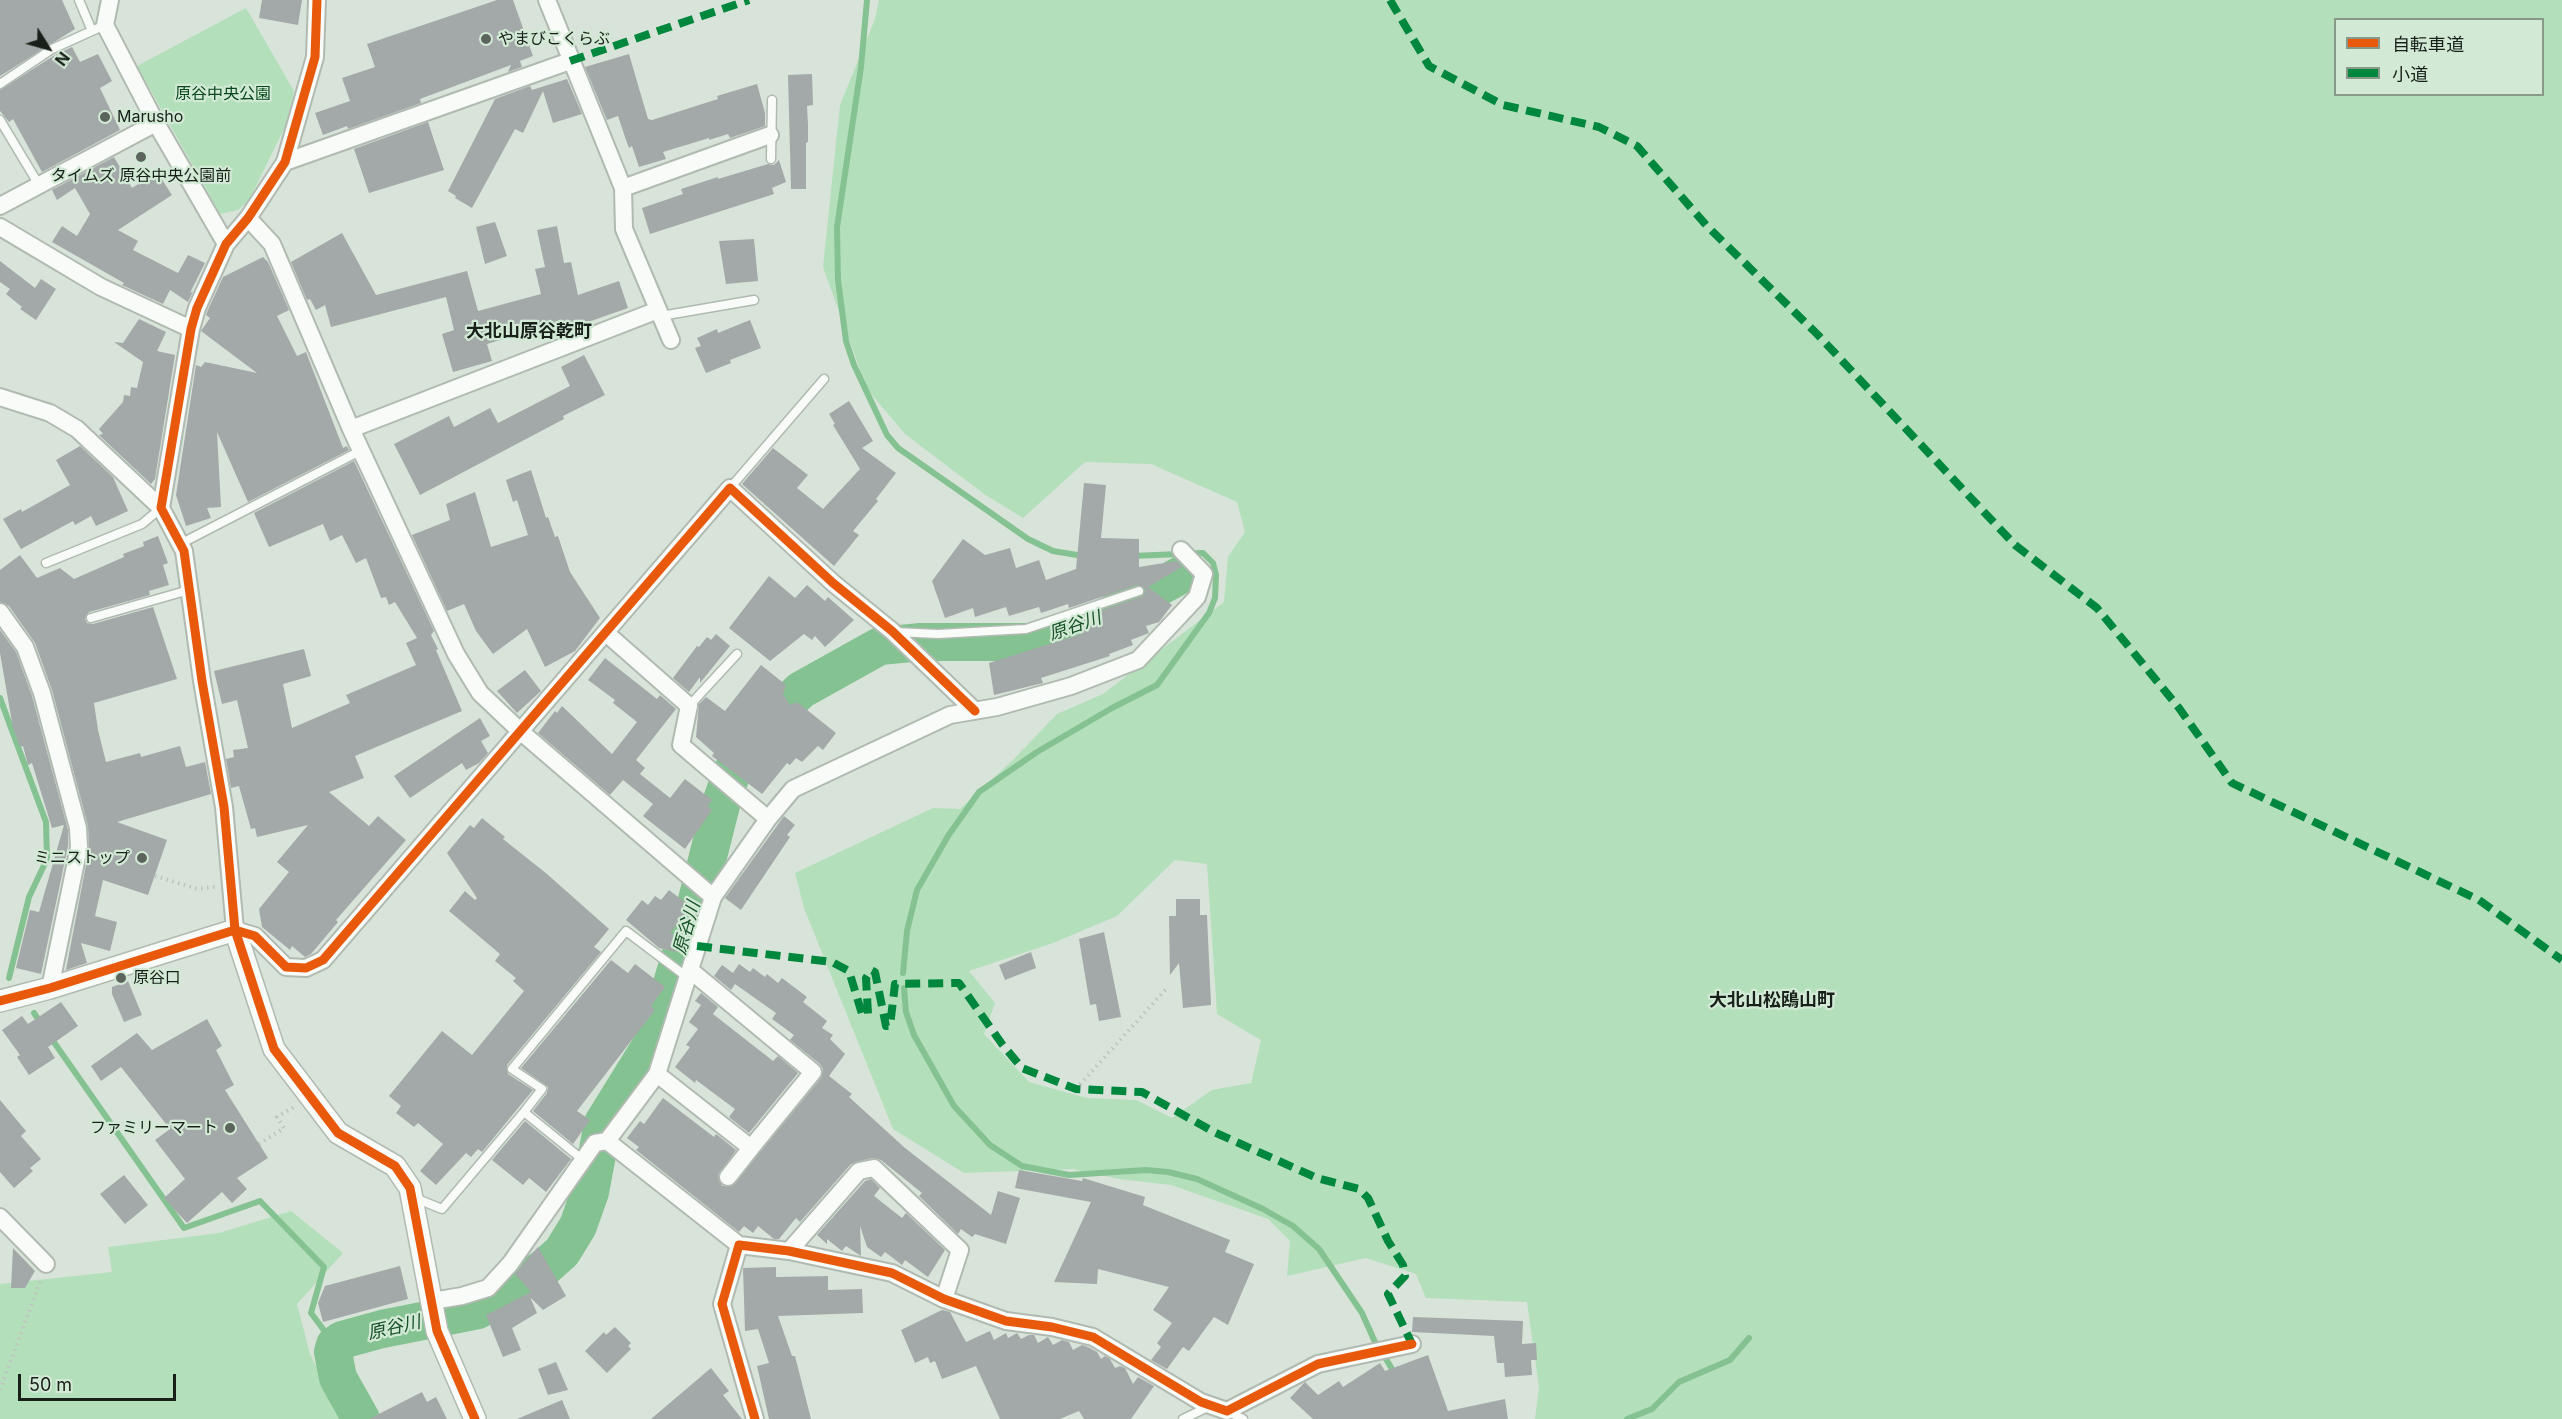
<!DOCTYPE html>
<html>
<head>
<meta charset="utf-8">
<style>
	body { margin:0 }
	#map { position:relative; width:2562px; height:1419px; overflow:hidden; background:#d8e4d9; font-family:Inter,"Noto Sans JP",sans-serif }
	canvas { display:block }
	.legend { position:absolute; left:2334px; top:18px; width:210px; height:78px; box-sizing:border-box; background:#d2ead5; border:2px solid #88998a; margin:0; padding:8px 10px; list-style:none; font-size:18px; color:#182019 }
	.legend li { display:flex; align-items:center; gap:12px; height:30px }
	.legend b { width:30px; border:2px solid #88998a }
	.north { position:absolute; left:18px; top:18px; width:60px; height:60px; -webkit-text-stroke:4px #d2ead5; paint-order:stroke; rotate:127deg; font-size:16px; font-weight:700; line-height:24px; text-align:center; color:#182019 }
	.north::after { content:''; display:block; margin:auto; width:21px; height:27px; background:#182019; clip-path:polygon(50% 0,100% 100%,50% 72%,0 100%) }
	.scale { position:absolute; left:18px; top:1374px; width:158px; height:27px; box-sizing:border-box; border:3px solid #182019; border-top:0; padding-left:8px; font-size:18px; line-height:21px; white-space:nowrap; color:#182019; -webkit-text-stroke:4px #d2ead5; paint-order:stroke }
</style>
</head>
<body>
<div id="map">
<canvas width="2562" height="1419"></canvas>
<ul class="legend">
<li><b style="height:8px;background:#e8590c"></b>自転車道</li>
<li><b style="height:8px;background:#00873e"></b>小道</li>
</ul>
<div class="north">N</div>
<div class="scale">50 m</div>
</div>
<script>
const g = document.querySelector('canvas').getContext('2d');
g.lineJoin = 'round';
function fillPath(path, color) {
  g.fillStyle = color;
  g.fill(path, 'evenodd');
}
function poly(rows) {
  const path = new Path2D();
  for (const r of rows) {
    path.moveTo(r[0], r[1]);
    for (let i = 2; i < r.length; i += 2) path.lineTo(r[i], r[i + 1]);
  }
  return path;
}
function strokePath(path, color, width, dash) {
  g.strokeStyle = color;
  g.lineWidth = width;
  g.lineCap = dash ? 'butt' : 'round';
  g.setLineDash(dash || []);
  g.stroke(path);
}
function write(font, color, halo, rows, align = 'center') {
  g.font = font + ' Inter,"Noto Sans JP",sans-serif';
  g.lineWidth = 4.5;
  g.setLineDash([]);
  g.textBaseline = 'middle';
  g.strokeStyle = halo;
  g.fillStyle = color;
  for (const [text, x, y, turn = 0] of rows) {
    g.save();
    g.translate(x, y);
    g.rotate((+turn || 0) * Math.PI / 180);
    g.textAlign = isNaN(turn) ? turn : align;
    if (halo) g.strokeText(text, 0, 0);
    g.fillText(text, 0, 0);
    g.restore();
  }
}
fillPath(poly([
	[879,0,2562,0,2562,1419,1535,1419,1539,1387,1527,1302,1426,1298,1416,1274,1366,1258,1287,1276,1290,1241,1268,1219,1171,1185,1119,1179,1073,1169,964,1173,893,1129,804,908,795,873,933,808,960,809,1014,759,1057,714,1103,694,1224,602,1228,557,1245,532,1237,502,1151,464,1085,462,1023,518,984,494,905,434,867,389,823,267,840,105,875,19],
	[2336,20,2542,20,2542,94,2336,94],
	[1175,860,1207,864,1217,1014,1261,1040,1251,1083,1212,1090,1172,1118,1136,1100,1087,1098,1029,1082,984,1034,995,1003,969,971,1053,943,1117,916],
	[246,8,294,91,287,123,249,200,238,210,220,214,137,66],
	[291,1211,343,1253,297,1304,310,1354,343,1419,0,1419,0,1284,112,1272,108,1247,219,1233]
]), '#b4dfbb');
strokePath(poly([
	[867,0,861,67,837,227,838,280,846,341,854,365,887,435,898,448,1028,539,1053,551,1083,556],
	[0,698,46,822,47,859,29,897,9,978],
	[903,973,907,931,917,890,948,836,979,792,1037,752,1112,708,1157,685,1209,613,1215,598,1216,575,1213,563,1203,553,1132,556],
	[904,988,906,1012,914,1035,954,1106,990,1145,1022,1166,1069,1175,1146,1170,1168,1172,1197,1179,1263,1209,1293,1226,1319,1249,1362,1313,1375,1342],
	[34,1013,42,1025],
	[51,1038,184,1228,260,1201,324,1267,311,1313,335,1345],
	[1386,1359,1395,1374],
	[1627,1419,1652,1409,1679,1382,1730,1360,1749,1338]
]), '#85c291', 6);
strokePath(poly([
	[361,1419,338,1378,333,1352,335,1345,342,1340,382,1329,478,1310,544,1268,562,1252,578,1226,590,1192,603,1123,655,1039,695,908,723,797,733,770,783,707,801,690,880,646,921,642,1030,642,1100,620,1186,572]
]), '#85c291', 38);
fillPath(poly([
	[0,0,62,0,75,29,0,76],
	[262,0,302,0,298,25,259,18],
	[497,0,513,0,533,56,520,61,522,67,508,72,511,65,420,99,421,103,348,129,347,126,323,135,315,113,350,101,342,78,375,67,367,44],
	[72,47,80,62,98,54,112,81,100,88,120,130,42,172,13,119,9,122,0,111,0,90,55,55],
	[629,54,648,119,652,120,699,105,718,99,717,96,757,84,765,113,765,126,730,138,728,134,709,140,709,138,663,152,666,159,639,167,632,146,629,148,626,140,618,116,607,120,585,67],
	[812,74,813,105,807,106,808,124,808,142,806,143,806,189,791,189,788,75],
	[567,79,582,114,553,123,543,91,523,133,515,129,472,208,455,198,456,196,448,191,495,99,530,86,532,90],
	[428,122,444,170,369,193,354,149],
	[114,157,132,188,157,172,172,195,118,230,138,241,133,250,178,273,188,255,205,263,190,293,193,291,188,302,170,290,163,304,122,285,124,283,52,242,62,226,77,236,90,214,75,188,57,200,52,190],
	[779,160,786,182,772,188,774,194,650,234,642,208,683,194,681,189,718,177,718,179,768,164,774,165],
	[495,222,507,256,485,264,476,227],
	[557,226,564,263,571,262,578,295,619,281,628,308,591,321,585,326,543,337,540,328,487,344,492,361,453,372,442,334,454,330,446,297,331,327,325,305,316,310,310,299,307,300,291,262,342,233,376,295,467,271,478,311,541,294,535,269,545,267,537,230],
	[754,239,758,281,726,284,719,241],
	[263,257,268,262,289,310,277,316,297,356,306,352,343,448,347,446,349,450,248,502,217,432,221,507,207,508,211,518,186,526,176,495,196,365,201,367,205,362,257,373,201,331,210,318,206,315,207,312,223,277],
	[0,261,35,288,41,279,56,289,36,320,20,309,22,307,6,294,10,289,0,282],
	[139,319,166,332,157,351,175,355,155,479,151,484,99,435,103,434,99,429,123,402,124,395,130,396,131,387,137,388,143,362,114,342,123,343],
	[750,320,761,348,730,360,731,363,706,373,695,348,701,346,697,338,717,329,718,333],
	[584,355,605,395,563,416,564,419,420,495,394,444,449,416,454,427,490,408,498,423,570,386,561,367],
	[849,401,873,441,862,448,896,473,876,499,878,501,853,531,859,535,834,566,742,484,773,448,808,475,797,488,823,509,860,469,833,425,835,424,829,414],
	[80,446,113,477,128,511,96,526,91,516,75,525,73,521,21,549,3,519,21,509,22,512,70,485,56,460],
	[354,461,434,631,431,635,438,649,436,650,462,711,355,756,364,778,329,792,369,826,378,816,406,840,336,920,338,922,311,954,305,957,292,946,290,950,262,927,259,909,289,872,277,862,308,825,257,837,255,828,251,829,239,786,231,788,226,759,234,757,233,750,248,748,237,700,222,704,214,671,304,649,311,676,283,684,292,728,350,703,346,695,416,665,406,643,417,638,395,602,389,605,386,597,381,598,366,558,356,563,342,535,330,541,323,524,269,547,254,513],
	[531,470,546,518,548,517,555,537,558,536,570,572,600,618,575,651,545,667,527,629,493,654,476,631,464,604,447,611,412,535,450,520,446,504,475,492,491,547,528,535,517,500,513,502,506,480],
	[1084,483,1106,485,1101,538,1139,539,1139,567,1177,561,1182,567,1148,587,1172,605,1159,622,1146,626,1149,633,1131,640,1133,645,1109,654,1110,656,1041,678,1043,683,994,695,989,663,1081,634,1075,619,1141,597,1145,593,1145,588,1137,585,1069,608,1068,604,1041,613,1039,607,1009,616,1006,607,975,617,973,608,945,618,932,581,963,539,985,555,1010,548,1016,568,1039,560,1046,580,1076,569],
	[158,536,168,563,163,565,169,585,149,591,150,595,89,612,85,619,87,623,93,624,153,607,177,679,94,703,98,730,106,762,140,753,141,757,180,746,186,767,205,762,211,794,117,822,167,840,148,895,103,880,95,916,117,922,110,951,81,943,87,963,66,970,89,849,88,826,52,690,35,643,9,606,0,602,0,570,20,555,37,578,60,568,74,579,124,557,123,554,144,546,143,542],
	[769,576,795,598,807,585,825,601,828,597,854,620,825,647,815,636,812,640,804,634,770,661,729,628],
	[0,630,16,652,32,696,68,830,68,846,41,974,16,968,30,910,39,912,64,825,52,828,32,763,28,765,23,746,20,747,13,728,0,653],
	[716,634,730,646,700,683,700,677,689,692,673,678,697,646,699,647,707,637,711,640],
	[605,658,657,699,660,695,676,709,636,760,645,768,640,774,670,798,685,779,712,800,708,806,712,810,685,849,643,816,653,804,623,780,610,795,538,733,555,711,557,713,562,706,612,754,637,722,613,703,615,700,588,680],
	[761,665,786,685,783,694,790,705,797,702,836,733,823,750,818,746,802,762,796,758,790,765,787,763,762,794,712,756,714,753,696,737,699,704,706,697,725,711],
	[525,670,541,691,517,713,497,691],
	[480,718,490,736,481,741,488,753,479,763,466,770,462,763,410,798,394,776],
	[784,816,795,825,787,835,790,837,741,910,725,898],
	[482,818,505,837,503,839,547,874,609,929,594,947,601,952,507,1065,508,1074,533,1090,482,1152,478,1149,471,1157,466,1153,436,1185,420,1171,443,1144,418,1123,414,1127,396,1113,401,1106,389,1096,442,1031,472,1055,524,991,513,981,516,978,495,961,500,954,449,911,465,891,475,900,477,898,447,853,470,825,474,828],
	[669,890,691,907,670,933,681,936,677,952,659,948,626,920,642,900,648,905,655,896,661,900],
	[1176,899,1200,899,1200,915,1207,915,1211,1005,1183,1008,1179,963,1170,975,1169,916,1176,916],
	[1104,932,1121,1017,1099,1021,1096,1004,1090,1005,1079,939],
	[1031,952,1036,968,1005,980,999,965],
	[611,960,628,973,635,964,665,987,651,1006,655,1010,577,1111,590,1120,573,1144,533,1111,547,1093,548,1087,521,1068],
	[739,964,750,972,753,968,765,977,767,974,778,983,782,978,807,997,803,1002,827,1021,822,1028,833,1035,830,1039,845,1054,829,1076,852,1094,849,1097,905,1148,991,1215,998,1191,1020,1198,1006,1244,975,1234,972,1237,961,1229,958,1234,919,1196,922,1193,881,1160,872,1158,851,1164,800,1222,796,1218,779,1239,774,1239,758,1226,753,1233,744,1226,739,1232,636,1150,639,1147,627,1138,640,1121,644,1124,663,1098,714,1137,716,1134,736,1150,718,1176,722,1186,732,1186,821,1078,823,1069,820,1064,790,1040,794,1035,772,1019,776,1013,735,984,731,990,714,976,722,965,733,973],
	[128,981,142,1015,124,1022,112,994,112,987],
	[701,993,718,1007,713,1014,773,1061,778,1056,798,1073,749,1133,729,1117,735,1109,696,1080,695,1083,675,1067,690,1047,686,1045,698,1029,689,1022,701,1005,695,1001],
	[61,1002,78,1026,48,1047,55,1058,29,1075,17,1057,20,1055,2,1030,22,1016,28,1024],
	[207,1019,222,1046,216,1050,234,1085,225,1090,268,1158,237,1178,247,1189,232,1203,222,1192,187,1223,164,1198,185,1179,155,1140,170,1129,121,1067,101,1081,91,1066,137,1033,152,1050],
	[0,1100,26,1131,21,1136,41,1159,30,1168,33,1171,14,1188,0,1172],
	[525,1121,571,1159,546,1192,529,1178,523,1185,492,1160],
	[1019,1170,1082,1181,1083,1178,1145,1197,1143,1205,1230,1240,1225,1252,1254,1264,1228,1325,1214,1317,1189,1351,1183,1347,1167,1369,1151,1360,1161,1347,1157,1343,1172,1323,1153,1310,1169,1287,1098,1269,1097,1284,1054,1282,1091,1202,1015,1188],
	[124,1175,148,1205,125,1224,100,1194],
	[871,1179,880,1188,874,1196,902,1218,906,1213,945,1250,928,1277,905,1260,902,1265,885,1252,881,1257,867,1247,860,1226,861,1256,846,1246,842,1251,827,1239,827,1244,817,1235,865,1181],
	[538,1247,566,1296,543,1310,530,1297,537,1313,512,1328,521,1350,503,1357,486,1315,531,1292,515,1274],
	[13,1248,35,1271,25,1288,11,1288],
	[400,1266,408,1299,323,1322,318,1303,325,1286],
	[776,1267,776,1277,828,1276,828,1290,862,1289,863,1313,778,1316,792,1356,795,1356,811,1419,769,1419,757,1366,769,1363,758,1329,745,1331,743,1268],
	[942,1310,950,1312,966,1342,990,1331,994,1340,1006,1333,1008,1338,1017,1333,1021,1339,1029,1335,1034,1335,1038,1343,1048,1337,1053,1345,1062,1340,1069,1342,1073,1350,1082,1345,1088,1347,1097,1352,1101,1359,1105,1356,1110,1359,1115,1368,1120,1366,1125,1368,1133,1384,1138,1377,1154,1386,1131,1419,1084,1419,1079,1411,1060,1419,1000,1419,976,1366,942,1379,935,1361,930,1363,928,1357,915,1363,901,1330],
	[1413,1317,1523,1321,1522,1344,1536,1343,1537,1360,1531,1360,1532,1375,1505,1377,1504,1363,1497,1363,1494,1336,1412,1332],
	[615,1327,631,1343,628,1346,631,1349,607,1373,585,1351,604,1332,606,1335],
	[1428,1355,1448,1411,1505,1399,1508,1419,1313,1419,1290,1398,1305,1382,1318,1395,1339,1381,1343,1387,1380,1363,1385,1371],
	[556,1362,568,1390,548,1395,538,1369],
	[711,1368,729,1391,723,1395,742,1419,651,1419],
	[422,1392,427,1402,436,1397,447,1419,369,1419],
	[562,1400,570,1419,517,1419]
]), '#a3a9a8');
const service = poly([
	[79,0,92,31],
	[0,84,52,49,105,25],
	[0,120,39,185],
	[771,159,772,100],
	[661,316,754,300],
	[730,488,824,379],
	[180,544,362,450],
	[46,563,142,524,161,508],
	[91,618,189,590],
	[895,632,938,634,1026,629,1139,591],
	[689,706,737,654],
	[524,1112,583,1160],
	[415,1198,442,1209,524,1112,542,1089,512,1069,626,931,687,977],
	[1227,1411,1243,1419],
	[1183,1419,1210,1406]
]);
const minor = poly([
	[110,0,105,25,156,123,226,244],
	[317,0,315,57,285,162,248,218,226,244,197,308,191,329,161,508,184,551,202,681,224,807,235,930,255,936,286,967,306,968,323,960,730,488,833,583,892,631,975,711],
	[547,0,623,188,624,229,671,340],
	[285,162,570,61],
	[623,188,770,135],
	[0,206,156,123],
	[248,218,272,244,351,429,456,654,480,693,520,731,713,897],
	[0,227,101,287,191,329],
	[0,397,50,413,77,429,161,508],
	[351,429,658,310],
	[0,612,25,647,42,693,78,828,79,847,50,988],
	[606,633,689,706,681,745,768,819],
	[657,1074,751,1148,813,1072,690,970],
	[607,1141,739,1245],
	[728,1177,751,1148],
	[0,1217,46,1264],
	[789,1251,859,1171,874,1168,960,1250,944,1299],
	[432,1301,462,1296,488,1288,510,1264,595,1143,607,1141,657,1074,713,897,768,819,793,789,950,715,997,707,1071,686,1138,660,1197,597,1204,574,1181,550],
	[755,1419,722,1304,739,1245,789,1251,892,1273,944,1299,1006,1321,1052,1327,1093,1337,1201,1402,1227,1411,1318,1364,1412,1344]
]);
const tertiary = poly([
	[0,1001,50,988,235,930,274,1049,338,1133,395,1166,410,1188,437,1331,475,1419]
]);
strokePath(service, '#b0bab1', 11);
strokePath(minor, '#b0bab1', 20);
strokePath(tertiary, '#b0bab1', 24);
strokePath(poly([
	[155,876,198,889,215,887],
	[1076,1089,1166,989],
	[259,1144,284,1128,277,1117,294,1107],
	[0,1390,41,1279]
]), '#bec3be', 4, [1.5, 4.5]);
strokePath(service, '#f9fbf9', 8);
strokePath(minor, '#f9fbf9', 16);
strokePath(tertiary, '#f9fbf9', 21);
strokePath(poly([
	[1390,0,1429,66,1503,105,1599,127,1637,146,1707,226,1817,334,2015,545,2097,608,2179,708,2232,783,2479,900,2562,960],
	[570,61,749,0],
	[697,946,832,962,849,971,862,1014,865,1015,868,1014,866,978,871,970,875,972,886,1026,890,1026,895,984,959,983,1002,1044,1022,1068,1076,1089,1142,1092,1214,1132,1317,1178,1359,1189,1368,1198,1388,1241,1403,1265,1405,1276,1388,1294,1412,1344]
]), '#00873e', 8, [15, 8]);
strokePath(poly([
	[317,0,315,57,285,162,248,218,226,244,197,308,191,329,161,508,184,551,202,681,224,807,235,930,274,1049,338,1133,395,1166,410,1188,437,1331,475,1419],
	[0,1001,50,988,235,930,255,936,286,967,306,968,323,960,730,488,833,583,892,631,975,711],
	[755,1419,722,1304,739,1245,789,1251,892,1273,944,1299,1006,1321,1052,1327,1093,1337,1201,1402,1227,1411,1318,1364,1412,1344]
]), '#e8590c', 9);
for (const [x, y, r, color] of [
	[486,39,6,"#5b655c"],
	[105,117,6,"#5b655c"],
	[141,157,6,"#5b655c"],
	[142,858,6,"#5b655c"],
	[121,978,6,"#5b655c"],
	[230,1128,6,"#5b655c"]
]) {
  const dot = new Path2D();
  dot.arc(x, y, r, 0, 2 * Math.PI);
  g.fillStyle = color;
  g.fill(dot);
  strokePath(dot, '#d2ead5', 2);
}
write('16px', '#182019', '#d2ead5', [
	["やまびこくらぶ",498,39],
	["Marusho",117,117],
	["タイムズ 原谷中央公園前",141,176,"center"],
	["ミニストップ",130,858,"right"],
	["原谷口",133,978],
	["ファミリーマート",218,1128,"right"]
], 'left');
write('16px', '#09471d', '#d2ead5', [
	["原谷中央公園",223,94]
]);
write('bold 18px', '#182019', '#d2ead5', [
	["大北山原谷乾町",529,332],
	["大北山松鴎山町",1772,1001]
]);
write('italic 18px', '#165026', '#d2ead5', [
	["原谷川",1075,626,-19],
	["原谷川",687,928,-74],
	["原谷川",394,1328,-13]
]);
</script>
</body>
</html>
